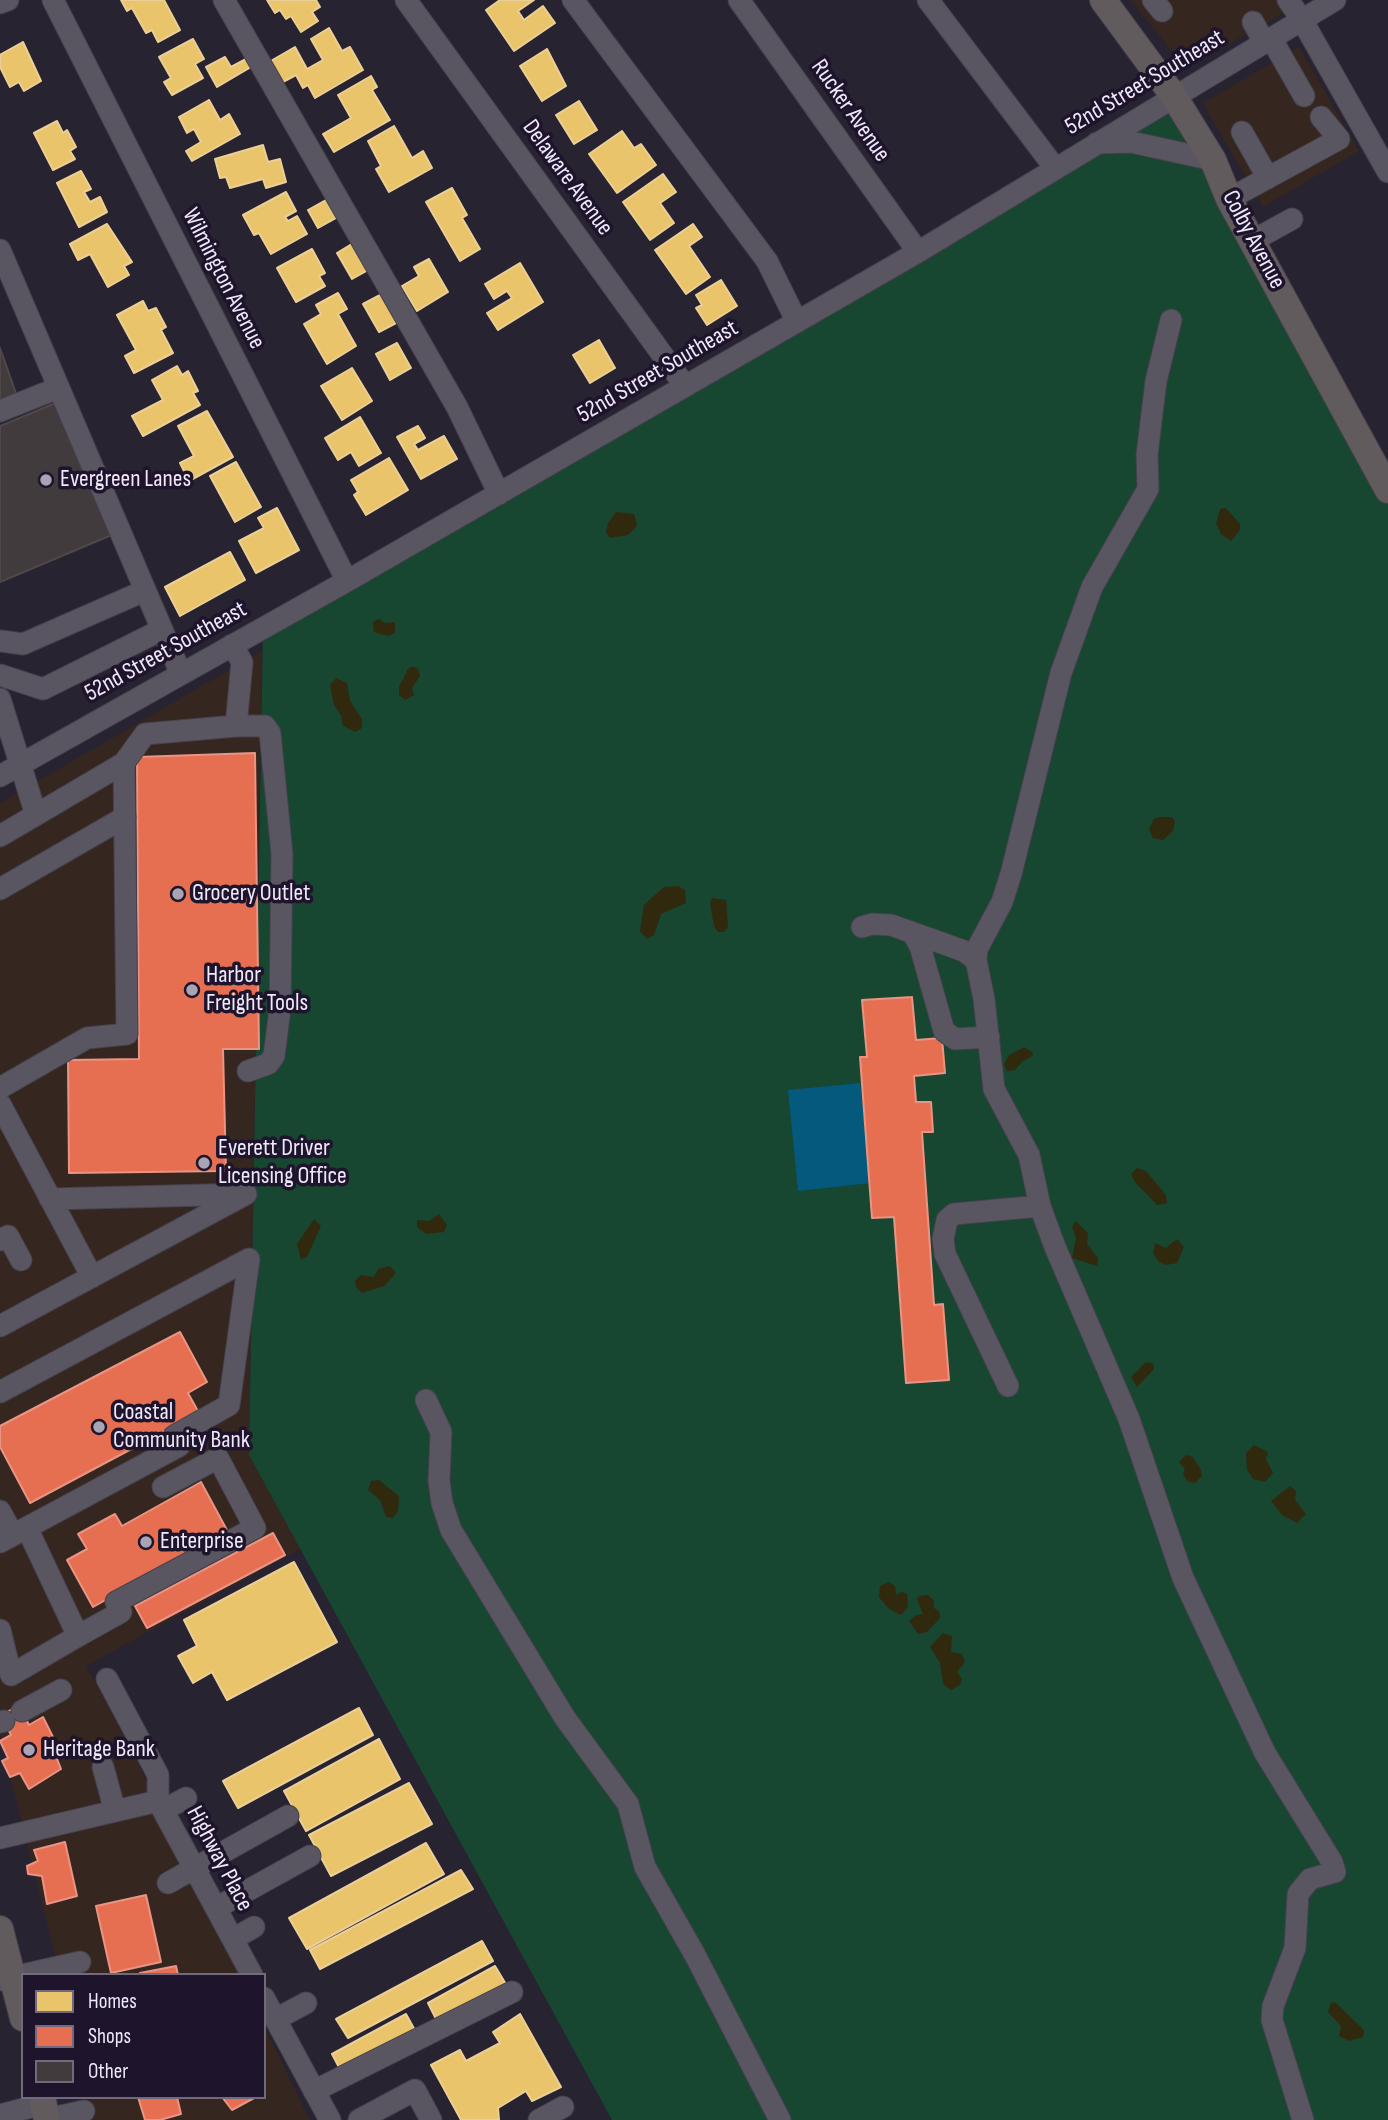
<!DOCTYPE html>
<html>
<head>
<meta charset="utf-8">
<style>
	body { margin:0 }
	#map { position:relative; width:1388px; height:2120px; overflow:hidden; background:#282330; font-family:"Sofia Sans Condensed",sans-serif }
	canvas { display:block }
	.legend { position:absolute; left:21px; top:1973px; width:245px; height:126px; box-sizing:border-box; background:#1e142c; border:2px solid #72697f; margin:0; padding:9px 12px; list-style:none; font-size:21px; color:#efe9fb }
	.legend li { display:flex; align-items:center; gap:14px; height:35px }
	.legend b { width:35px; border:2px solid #72697f }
</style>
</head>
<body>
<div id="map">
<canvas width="1388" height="2120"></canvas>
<ul class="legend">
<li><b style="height:19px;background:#e9c46a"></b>Homes</li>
<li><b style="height:19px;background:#e76f51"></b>Shops</li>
<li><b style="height:19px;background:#413b3e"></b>Other</li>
</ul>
</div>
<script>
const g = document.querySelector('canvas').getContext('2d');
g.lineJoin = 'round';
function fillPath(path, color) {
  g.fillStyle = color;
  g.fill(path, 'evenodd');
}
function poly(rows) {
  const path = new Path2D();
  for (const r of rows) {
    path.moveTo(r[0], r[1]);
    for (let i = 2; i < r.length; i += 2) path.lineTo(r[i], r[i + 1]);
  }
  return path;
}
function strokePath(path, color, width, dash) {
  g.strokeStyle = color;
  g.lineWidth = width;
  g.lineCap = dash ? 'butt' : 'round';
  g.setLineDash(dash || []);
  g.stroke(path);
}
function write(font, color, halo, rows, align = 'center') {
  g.font = font + ' "Sofia Sans Condensed",sans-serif';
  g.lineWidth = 7;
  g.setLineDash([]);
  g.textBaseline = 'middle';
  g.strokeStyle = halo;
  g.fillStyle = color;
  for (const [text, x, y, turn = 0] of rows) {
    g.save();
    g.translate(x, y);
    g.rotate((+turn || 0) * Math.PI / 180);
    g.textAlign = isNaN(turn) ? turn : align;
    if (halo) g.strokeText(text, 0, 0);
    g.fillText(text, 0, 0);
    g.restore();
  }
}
fillPath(poly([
	[1131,0,1276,0,1285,12,1186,69],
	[1299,47,1359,151,1263,207,1203,103],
	[262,651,249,1455,302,1548,86,1666,133,1753,240,1975,60,1975,0,1735,0,803],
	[264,2026,310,2120,92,2120,87,2097,264,2097]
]), '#352620');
fillPath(poly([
	[1173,95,1388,490,1388,2120,612,2120,249,1455,263,629]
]), '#174631');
fillPath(poly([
	[1226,508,1240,524,1240,530,1231,541,1221,534,1216,523,1220,509],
	[616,512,634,514,637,526,628,535,610,538,606,532,608,523],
	[379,619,385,623,395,622,395,633,388,636,374,632,373,622],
	[413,666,418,669,420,676,412,688,414,695,405,700,399,695,399,687,408,669],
	[336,678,347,683,350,701,362,719,362,728,355,732,343,726,341,715,334,705,330,685],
	[1159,817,1172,817,1175,821,1173,831,1163,840,1153,838,1149,829,1154,819],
	[678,886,685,890,686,903,661,914,654,935,647,939,640,931,644,905,664,887],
	[712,898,726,900,728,927,724,932,718,932,714,926,710,904],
	[1024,1047,1032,1052,1033,1056,1023,1061,1015,1070,1007,1071,1004,1065,1008,1056],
	[1137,1168,1146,1171,1166,1195,1167,1203,1157,1205,1135,1182,1131,1174],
	[439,1214,447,1225,444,1232,426,1234,417,1227,417,1220,429,1221],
	[314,1219,321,1226,307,1257,301,1259,297,1244],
	[1076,1221,1088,1233,1087,1244,1098,1258,1097,1266,1072,1258,1076,1238,1072,1227],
	[1177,1239,1184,1247,1177,1263,1166,1265,1159,1262,1153,1253,1155,1243,1166,1248],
	[390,1266,396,1273,384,1286,362,1293,356,1287,355,1281,361,1275,374,1277,378,1269],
	[1146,1362,1153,1363,1154,1369,1137,1387,1131,1377],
	[1254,1445,1268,1452,1266,1459,1273,1473,1265,1482,1253,1479,1247,1469,1246,1453],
	[1186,1455,1193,1457,1201,1470,1202,1476,1195,1483,1187,1481,1183,1474,1185,1469,1179,1462],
	[379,1480,399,1496,398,1511,393,1518,386,1517,380,1500,368,1490,371,1481],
	[1290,1486,1296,1491,1295,1500,1306,1514,1297,1523,1282,1515,1271,1501],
	[889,1582,895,1586,896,1595,902,1592,907,1594,908,1607,901,1615,889,1609,879,1597,880,1586],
	[928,1595,934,1601,934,1608,939,1611,940,1618,927,1632,918,1634,909,1621,916,1615,923,1614,917,1599,919,1596],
	[943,1633,952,1636,951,1652,962,1654,965,1662,957,1672,962,1679,960,1685,951,1690,943,1684,940,1663,930,1647],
	[1335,2002,1364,2030,1363,2037,1349,2041,1339,2036,1341,2026,1328,2012,1331,2003]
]), '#31290e');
fillPath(poly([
	[860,1083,871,1183,798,1191,788,1090]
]), '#04597c');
const homes = poly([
	[121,0,164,0,180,30,158,42,152,30,146,33,132,8,127,11,121,0],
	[267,0,316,0,320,7,312,12,318,21,301,32,291,16,286,19,280,10,275,13,267,0],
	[500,0,534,0,518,11,524,20,543,6,555,23,514,51,486,10,500,0],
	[329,28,342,51,350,47,363,70,315,98,308,85,303,88,296,75,281,83,269,62,295,47,307,69,323,60,311,39,329,28],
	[193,39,204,59,195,64,203,78,172,95,164,82,171,78,159,57,193,39],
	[23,42,41,81,24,91,19,82,10,87,0,67,0,55,23,42],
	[547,49,566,86,542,101,520,66,547,49],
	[225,57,231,67,246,59,251,67,217,87,206,67,225,57],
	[371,76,377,87,372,90,390,120,334,152,323,134,351,118,338,95,371,76],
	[209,100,220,120,229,114,240,134,192,161,186,151,201,142,194,129,187,133,179,117,209,100],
	[579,101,597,130,574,144,556,115,579,101],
	[57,121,63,133,67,130,76,147,70,151,75,159,53,170,34,133,57,121],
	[394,126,412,158,423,151,432,168,389,192,376,169,381,166,368,141,394,126],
	[622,131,634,148,641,144,656,165,617,193,589,154,622,131],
	[263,145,268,162,280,159,286,182,266,188,263,179,230,188,226,177,220,178,215,159,263,145],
	[81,171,91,189,84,192,90,202,100,197,107,212,79,227,57,183,81,171],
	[663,174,676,192,660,203,674,223,650,240,623,202,663,174],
	[452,188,467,215,462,218,480,249,460,261,426,202,452,188],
	[286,192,296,211,285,217,288,221,297,216,307,234,271,254,259,233,254,235,243,215,286,192],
	[326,200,336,218,318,228,308,210,326,200],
	[107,224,132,262,124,266,129,275,108,287,90,254,78,260,70,244,107,224],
	[693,224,702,237,689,246,710,277,686,294,655,250,693,224],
	[355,242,370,269,352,279,337,253,355,242],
	[312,249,325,273,319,276,325,286,296,302,277,268,312,249],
	[429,259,448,292,417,311,402,286,419,276,414,267,429,259],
	[520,263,543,302,498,330,487,313,512,298,507,291,494,299,485,284,520,263],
	[721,280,737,306,707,325,696,308,702,305,696,295,721,280],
	[338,293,347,309,338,314,356,346,327,364,304,324,321,314,316,305,338,293],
	[382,294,398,322,379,332,363,304,382,294],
	[143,301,148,311,156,308,166,327,161,330,173,353,134,373,125,356,136,350,117,315,143,301],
	[599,340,615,368,590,383,573,355,599,340],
	[397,343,411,368,390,380,376,354,397,343],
	[177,366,182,375,188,371,198,391,193,393,200,405,143,436,132,416,163,400,152,380,177,366],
	[352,368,372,401,342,420,321,386,352,368],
	[207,411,233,457,189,481,180,463,194,456,178,426,207,411],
	[360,417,381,453,359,466,351,452,338,460,325,438,360,417],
	[418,426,425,438,414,444,418,450,444,436,457,459,421,479,397,437,418,426],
	[389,458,408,490,366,515,354,495,358,492,351,480,389,458],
	[236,462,261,507,235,522,210,476,236,462],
	[277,508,299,550,256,573,239,541,264,528,258,518,277,508],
	[230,552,245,580,180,616,165,587,230,552],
	[294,1562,337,1642,227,1700,212,1672,193,1683,178,1656,197,1646,184,1620,294,1562],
	[359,1708,373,1735,238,1808,223,1781,359,1708],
	[379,1739,400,1779,306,1831,284,1791,379,1739],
	[409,1783,432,1824,331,1876,309,1835,409,1783],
	[426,1843,444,1874,307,1949,289,1918,426,1843],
	[461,1870,473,1889,320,1969,310,1950,461,1870],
	[482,1941,493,1961,348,2038,336,2019,482,1941],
	[495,1966,507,1986,438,2023,428,2003,495,1966],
	[406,2014,417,2034,342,2073,332,2054,406,2014],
	[520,2014,561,2087,532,2101,526,2091,498,2108,499,2120,461,2120,431,2065,460,2050,466,2061,500,2043,493,2032,520,2014]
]);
fillPath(homes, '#e9c46a');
strokePath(homes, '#ebcf96', 2);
const shops = poly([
	[255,753,259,1049,223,1049,226,1171,69,1173,68,1060,139,1059,137,757,255,753],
	[912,997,916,1040,942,1038,945,1073,914,1076,916,1102,931,1102,933,1132,922,1132,934,1305,943,1304,949,1380,906,1383,894,1217,872,1218,860,1057,867,1057,862,1000,912,997],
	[180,1332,207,1382,188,1393,199,1413,30,1503,0,1447,0,1426,180,1332],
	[201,1482,228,1532,93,1607,67,1560,87,1549,78,1534,115,1514,122,1526,201,1482],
	[273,1533,285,1555,147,1628,135,1606,273,1533],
	[19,1706,29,1725,43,1717,54,1739,50,1741,61,1769,29,1789,20,1773,10,1777,2,1761,8,1758,0,1741,11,1735,1,1715,19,1706],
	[65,1842,77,1896,47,1904,42,1876,28,1874,27,1866,38,1861,34,1850,65,1842],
	[146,1895,161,1962,111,1973,96,1906,146,1895],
	[176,1966,178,1975,141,1975,140,1973,176,1966],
	[138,2097,177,2097,181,2114,160,2120,145,2120,138,2097],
	[222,2097,256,2097,232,2110,222,2097]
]);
fillPath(shops, '#e76f51');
strokePath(shops, '#e99484', 2);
const building = poly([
	[0,348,18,399,0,406,0,348],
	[58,402,114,534,0,582,0,426,58,402]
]);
fillPath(building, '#413b3e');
strokePath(building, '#4e4849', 2);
const minor = poly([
	[53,0,347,581],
	[224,0,457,407,499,494],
	[406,0,685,386],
	[573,0,767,261,797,322],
	[739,0,918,252],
	[928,0,1055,168],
	[1153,0,1162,11],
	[1288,0,1302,20,1388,172],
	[0,3,8,0],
	[1253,22,1264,42],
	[1271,38,1304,96],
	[1242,132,1268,178],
	[1097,143,1131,142,1213,160],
	[1229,199,1339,139,1321,117],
	[1252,241,1292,219],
	[0,250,181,674],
	[0,411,58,388],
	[0,641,23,644,144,591],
	[0,675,43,689,161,630],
	[0,699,36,815],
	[236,726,265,726,270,733,282,854,280,1009,274,1056,268,1064,248,1071],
	[0,776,347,581,918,252,1335,0],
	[0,836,124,763,145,734,236,726,242,662,232,645],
	[0,889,125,817],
	[862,927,872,924,891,925,964,951,976,960,984,999,994,1089,1029,1155,1040,1206,1055,1247,1129,1419,1183,1578,1265,1753,1332,1862,1335,1872,1310,1879,1298,1894,1295,1948,1273,2006,1272,2020,1303,2120],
	[913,934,920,946,944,1031,955,1039,989,1037],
	[976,960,977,949,1002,902,1011,874,1061,673,1092,587,1148,489,1147,455,1156,381,1171,320],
	[0,1088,87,1038,127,1034,124,763],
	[0,1104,92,1277],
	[0,1240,8,1236,21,1260],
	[0,1326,246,1194,50,1199],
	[1008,1386,945,1254,943,1239,947,1220,954,1214,1040,1206],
	[0,1392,249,1259,229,1405,174,1436,179,1446,0,1542],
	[426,1400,441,1432,439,1481,442,1503,451,1530,565,1718,628,1804,645,1867,695,1955,780,2120],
	[0,1511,13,1535],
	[0,1630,11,1675,78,1636,27,1528],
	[78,1636,121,1612,116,1602,255,1528,218,1458,163,1487],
	[107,1679,158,1775,158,1801],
	[22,1711,61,1690],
	[0,1722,4,1721],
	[103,1767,115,1811],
	[163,1810,186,1798],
	[0,1838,158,1801,252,1975],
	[168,1883,288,1816],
	[216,1908,310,1856],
	[233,1939,254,1927],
	[0,1980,80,1962],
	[264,1998,330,2120],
	[276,2019,306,2003],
	[314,2091,512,1992],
	[0,2115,43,2104],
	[47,2119,84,2111],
	[359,2120,415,2090,431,2120],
	[539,2120,563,2107]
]);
const major = poly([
	[1103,0,1173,95,1213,160,1229,199,1388,490],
	[0,1929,23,2018],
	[42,2097,47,2120]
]);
strokePath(minor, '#45414d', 23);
strokePath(major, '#45414d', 28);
strokePath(minor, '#5a5661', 21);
strokePath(major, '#625b5d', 26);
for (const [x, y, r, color] of [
	[46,480,7,"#a9a4b4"],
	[178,894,7,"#a9a4b4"],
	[192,990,7,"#a9a4b4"],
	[204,1163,7,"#a9a4b4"],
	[99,1427,7,"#a9a4b4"],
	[146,1542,7,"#a9a4b4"],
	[29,1750,7,"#a9a4b4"]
]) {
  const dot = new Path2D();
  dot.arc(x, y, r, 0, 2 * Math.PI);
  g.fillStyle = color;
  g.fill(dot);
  strokePath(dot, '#1e142c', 2.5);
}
write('24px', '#efe9fb', '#1e142c', [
	["52nd Street Southeast",1145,83,-31],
	["Rucker Avenue",850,111,55],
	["Delaware Avenue",567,178,54],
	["Colby Avenue",1253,240,62],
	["Wilmington Avenue",223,279,63],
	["52nd Street Southeast",658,372,-30],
	["52nd Street Southeast",166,652,-29],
	["Highway Place",219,1859,62]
]);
write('24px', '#efe9fb', '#1e142c', [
	["Evergreen Lanes",60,480],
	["Grocery Outlet",192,894],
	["Harbor",206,976],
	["Freight Tools",206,1004],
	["Everett Driver",218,1149],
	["Licensing Office",218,1177],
	["Coastal",113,1413],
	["Community Bank",113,1441],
	["Enterprise",160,1542],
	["Heritage Bank",43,1750]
], 'left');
</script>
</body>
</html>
